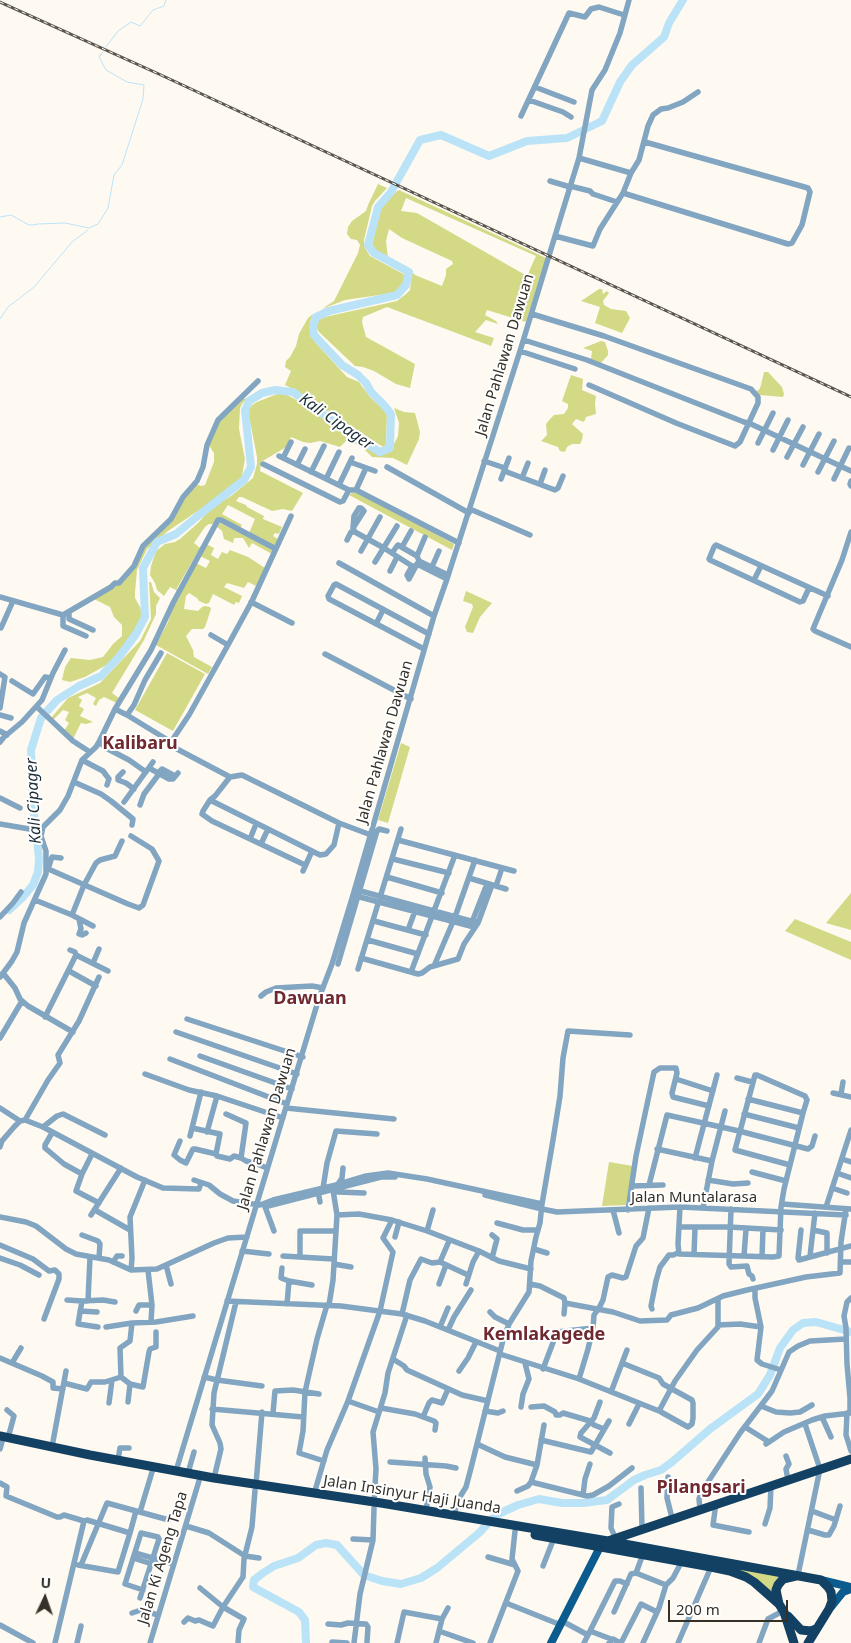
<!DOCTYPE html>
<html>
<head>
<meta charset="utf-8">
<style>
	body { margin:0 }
	#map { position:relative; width:851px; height:1643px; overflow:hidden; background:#fefaf1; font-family:"Noto Sans",sans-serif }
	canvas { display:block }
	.north { position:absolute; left:20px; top:1573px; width:50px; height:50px; -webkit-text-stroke:4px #fff; paint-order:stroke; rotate:3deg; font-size:14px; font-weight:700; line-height:20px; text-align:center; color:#353128 }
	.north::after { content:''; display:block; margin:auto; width:18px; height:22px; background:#353128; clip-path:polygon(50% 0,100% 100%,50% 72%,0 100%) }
	.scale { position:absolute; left:668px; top:1600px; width:120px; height:22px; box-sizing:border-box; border:2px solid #353128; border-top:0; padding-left:6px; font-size:15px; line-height:18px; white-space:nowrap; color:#353128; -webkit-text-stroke:4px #fff; paint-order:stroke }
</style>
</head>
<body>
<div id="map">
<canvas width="851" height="1643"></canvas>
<div class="north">U</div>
<div class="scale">200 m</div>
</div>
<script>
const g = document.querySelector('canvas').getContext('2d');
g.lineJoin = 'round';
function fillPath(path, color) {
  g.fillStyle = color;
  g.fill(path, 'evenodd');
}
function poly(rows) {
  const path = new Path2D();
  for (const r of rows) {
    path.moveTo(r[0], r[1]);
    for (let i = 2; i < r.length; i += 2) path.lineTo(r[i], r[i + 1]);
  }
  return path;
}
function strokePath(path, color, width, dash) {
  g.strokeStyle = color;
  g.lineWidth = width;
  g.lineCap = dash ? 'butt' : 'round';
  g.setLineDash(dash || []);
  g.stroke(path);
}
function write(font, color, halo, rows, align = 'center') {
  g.font = font + ' "Noto Sans",sans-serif';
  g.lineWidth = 4;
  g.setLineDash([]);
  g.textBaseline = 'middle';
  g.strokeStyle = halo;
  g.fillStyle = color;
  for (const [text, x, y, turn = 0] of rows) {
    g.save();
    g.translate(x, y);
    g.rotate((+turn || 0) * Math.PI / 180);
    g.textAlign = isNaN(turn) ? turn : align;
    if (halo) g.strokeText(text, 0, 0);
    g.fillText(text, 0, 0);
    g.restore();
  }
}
fillPath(poly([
	[378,184,387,188,375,201,372,206,364,240,365,248,370,256,405,275,403,285,393,293,345,300,322,309,334,301,358,253,360,245,357,240,351,239,347,234,348,227,352,221,366,211,368,205],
	[399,190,546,258,526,322,487,310,485,315,496,321,498,324,486,320,475,332,494,338,491,346,387,307,363,317,362,322,366,337,415,364,410,388,396,384,374,371,363,367,355,366,319,332,316,326,316,321,325,317,397,301,406,294,410,290,412,273,410,269,415,275,442,286,446,275,446,269,453,264,452,261,402,238,389,229,386,241,388,258,376,252,372,246,380,210,393,194],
	[406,198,536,256,527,276,417,213,401,211],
	[599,289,602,289,603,294,607,291,609,293,603,301,604,305,611,309,626,311,630,318,622,333,595,323,600,307,581,301],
	[313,314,310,322,312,337,315,342,347,377,359,382,370,397,387,413,386,445,383,447,293,389,285,385,291,371,285,367,286,361,290,357,296,346,299,334,308,318],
	[601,341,605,342,608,351,608,355,601,363,591,359,592,351,583,348],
	[764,372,768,372,782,387,784,394,783,397,759,395,756,391,759,390,761,385],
	[571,375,583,379,582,390,596,396,595,403,596,414,586,417,584,422,576,419,572,424,583,434,582,440,580,444,572,444,567,447,565,452,560,451,558,447,541,441,547,435,546,424,550,419,554,415,564,414,568,408,568,404,562,401],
	[283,393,295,399,328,422,379,453,391,450,398,436,399,423,394,408,404,412,415,413,420,432,419,439,407,465,393,458,372,457,364,449,348,439,340,447,320,441,310,443,303,442,291,437,288,446,261,462,260,471,303,493,292,511,283,509,272,511,242,497,239,497,236,501,246,505,247,507,264,516,263,519,282,527,279,534,275,533,273,536,279,540,276,547,249,533,255,519,228,505,222,514,242,525,240,529,220,518,214,524,209,524,205,527,194,543,200,548,177,588,178,591,170,587,164,596,157,590,155,583,150,575,151,566,156,551,165,544,175,542,180,539,199,522,210,509,231,496,253,478,257,464,257,457,248,411,252,405,257,402,277,394],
	[247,398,242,404,240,408,239,429,245,459,242,476,239,481,232,488,168,531,147,549,137,570,135,592,135,598,140,607,142,615,141,621,128,641,110,663,85,677,70,682,62,680,65,667,71,658,90,660,103,657,113,644,122,636,122,625,114,617,110,607,94,599,121,583,143,549,171,521,184,498,196,484,201,486,205,485,214,462,214,453,208,444,218,423,240,400],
	[352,493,360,493,454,544,452,550,349,495],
	[218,522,273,549,272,554,252,543,249,548,243,538,234,538,233,543,224,539,222,531,216,526],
	[206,544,214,548,211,555,218,559,222,552,227,554,230,550,248,557,265,568,256,586,248,582,244,588,227,583,224,587,242,596,239,603,236,602,234,605,213,594,209,603,206,604,199,601,197,598,189,593,186,596,184,609,198,611,202,607,205,606,210,607,211,609,205,627,203,629,192,629,186,636,193,650,194,657,212,667,208,674,156,645,168,622,174,605,196,563,206,568,210,561,200,556],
	[149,582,151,582,154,592,160,598,156,606,156,614,144,640,112,693,119,698,117,703,104,697,99,700,96,706,93,704,96,698,87,693,78,697,82,700,79,706,84,709,80,716,93,722,86,724,81,723,73,739,64,731,69,723,65,720,69,712,63,710,54,719,51,719,51,718,68,698,100,683,140,641,151,619],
	[466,591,492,603,480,617,473,633,467,632,465,627,473,607,472,604,463,601],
	[167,653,205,674,173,731,135,710],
	[401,743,410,747,388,823,378,820],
	[851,893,851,930,826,923],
	[795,919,851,942,851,960,785,931],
	[609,1162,633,1166,626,1205,602,1206],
	[725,1565,785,1576,772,1593,759,1581]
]), '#d4d986');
strokePath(poly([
	[106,47,118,31,131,22,140,26,153,10,164,6,166,0],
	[0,217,11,215,29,225,33,225,38,224,65,223,89,228,98,224,108,208,114,175,122,165,143,99,144,85,127,82,106,70,99,57,103,52],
	[0,319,8,307,34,287,72,242,88,230]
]), '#bbe3f8', 1);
strokePath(poly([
	[9,910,23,897,33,885,38,872,39,858,33,805,31,750,41,718,57,700,79,686,101,676,119,657,136,634,145,617,143,568,157,542,176,534,199,515,244,480,251,467,245,410,249,401,262,393,275,390,293,392,349,433,380,452,390,448,391,414,384,405,371,392,366,383,358,375,342,365,314,335,313,327,316,317,329,311,397,295,406,285,409,272,374,253,368,245,378,207,391,192,420,140,441,135,489,156,527,141,567,138,602,121,620,82,632,65,664,37,669,23,683,0],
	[496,1515,518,1505,539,1499,562,1503,583,1503,607,1500,634,1480,645,1475,661,1470,672,1462,710,1429,758,1394,770,1375,780,1348,793,1330,803,1323,816,1322,851,1332],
	[306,1643,305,1620,299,1612,253,1587,254,1580,263,1573,274,1566,298,1558,316,1545,326,1543,337,1545,364,1575,382,1581,401,1584,421,1578,437,1568,479,1533,492,1519]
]), '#bbe3f8', 8);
strokePath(poly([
	[535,87,574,102],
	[529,100,563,112,571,117],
	[521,116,569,13,585,17,591,9,599,7,624,15],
	[631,173,639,160,648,126,653,115,661,109,668,108,683,102,698,92],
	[550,181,570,187],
	[570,186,590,191,593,194,617,202],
	[623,193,788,244,792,243,802,225,810,192,808,188,645,142],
	[555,236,593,246,600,229,623,193,631,173,579,158],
	[532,314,604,336,751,389,758,397,758,403,740,442,735,446,676,423,589,385],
	[524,340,587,360,744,422,751,424,851,471],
	[520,351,575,369],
	[758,443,773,413],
	[773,450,788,420],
	[279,456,349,490,356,490,459,543],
	[787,457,803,427],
	[283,458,291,442],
	[484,461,502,467,507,472,555,490,558,488,563,476],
	[350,462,375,471],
	[263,464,340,502,343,501,349,490],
	[297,465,305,449],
	[803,465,819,434],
	[387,467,469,513],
	[311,472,324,446],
	[818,472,834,441],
	[522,478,528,463],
	[326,479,339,452],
	[501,479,509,458],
	[834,479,849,448],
	[851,481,850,484,851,486],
	[540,484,545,470],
	[339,485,352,458],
	[356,490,366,468],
	[359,508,361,508,364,511,353,528,354,516,359,508],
	[470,509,530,535],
	[353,528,355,532,384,548,412,566,416,566,417,564,447,579],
	[851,532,842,560,813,629,815,631,851,647],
	[347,540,351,532,355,532],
	[402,547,411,531],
	[361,551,380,517],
	[392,553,397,546,398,545,417,556,419,561,417,564],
	[417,556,425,537],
	[419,561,448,575],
	[375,562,397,526],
	[339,563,434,616],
	[412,566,407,575,409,579,416,566],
	[431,569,439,551],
	[390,571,397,557],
	[754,580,761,566],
	[809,588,803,601,800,602,710,560,709,559,714,547,716,545,828,596],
	[0,597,63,615,111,587,115,583,119,583,134,566,143,546,171,519,183,497,197,481,203,467,207,445,218,420,258,381],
	[251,602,292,623],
	[69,612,69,619,93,630],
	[63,615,63,626,86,636],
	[376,624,383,610],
	[1,628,13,601],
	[211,635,228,645],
	[424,649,329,599,328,596,334,585,336,584,429,634],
	[325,654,411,699],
	[0,674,5,677,0,708],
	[12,681,33,694,45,677,51,678],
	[37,707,73,741,90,752],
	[115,709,127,715,171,742,171,744,177,749,230,777],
	[0,715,11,718],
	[127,715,134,705,145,680,161,653],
	[0,731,7,735],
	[0,742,4,737,22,722,42,700,53,673,65,650],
	[99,742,106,748,129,760,146,772],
	[171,742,189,715,228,645,252,601,291,516],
	[82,760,103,771,109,779,107,785],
	[149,768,169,779,173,779,178,773],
	[123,772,118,777,118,780,126,783,134,789],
	[158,773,162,769,175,776],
	[74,782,101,794,111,801,133,819,132,825],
	[0,798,20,808],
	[210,800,320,855,326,854,334,845,339,823],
	[124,802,153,762],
	[140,805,144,794,159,774],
	[0,824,41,831],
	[250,839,256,824],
	[398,840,514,871],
	[261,844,268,829],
	[393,859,449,873],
	[305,865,212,821,202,814,203,811,210,800,215,796,230,777,242,775,339,823,371,835],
	[46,868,128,904,139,908,143,905,159,861,152,849,131,836],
	[48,869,52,857,61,858],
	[303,871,312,851],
	[387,877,442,893],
	[469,878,506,889],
	[496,886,502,868],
	[357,890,478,923],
	[356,896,474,927],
	[35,900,72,915,93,926],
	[72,915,84,885,96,863,100,860,115,856,122,841],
	[0,917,13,903,21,892],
	[79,919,81,929,79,934,82,935,86,933],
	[374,921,426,935],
	[472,922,487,884],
	[408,930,415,911],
	[368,940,418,954],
	[70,950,75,952,76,955,108,971],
	[361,958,418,974,422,973,430,967,458,959,464,944,478,923,492,885],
	[93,963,99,949],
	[338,964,377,831,379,829,387,831],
	[434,966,455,917,475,860],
	[358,969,401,829],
	[69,971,96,986],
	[411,972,455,855],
	[3,973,15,988,20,999,28,1006,73,1032],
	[0,977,12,961,17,952,24,923,46,874,46,851,41,836,43,827,60,810,68,796,82,760,96,747,99,742,115,709,151,650,173,603,218,520,221,520,276,549],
	[261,996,266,992,276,988,312,986,323,988],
	[45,1017,76,955],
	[187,1019,303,1057],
	[176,1032,297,1074],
	[0,1038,22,1001],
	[200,1056,292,1089],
	[170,1059,287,1104],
	[145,1074,189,1090,217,1096,283,1118],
	[737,1078,752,1082],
	[676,1079,713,1091],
	[833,1093,851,1097],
	[841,1094,843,1082],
	[0,1108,20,1121],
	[286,1108,394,1119],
	[226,1114,246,1123,241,1158,246,1161,257,1164],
	[744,1114,799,1128],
	[25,1120,43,1127,137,1177,163,1188,199,1189,201,1183],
	[43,1127,57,1116,63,1114,105,1135],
	[192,1128,220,1134,216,1154],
	[207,1132,217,1096],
	[52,1133,45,1145,45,1148,64,1164,82,1174,76,1191,99,1203],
	[190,1136,201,1092],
	[180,1141,174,1155,180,1160,186,1163,193,1149,195,1149,216,1154,217,1156,230,1159,234,1156,241,1158],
	[0,1147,2,1141,14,1127,20,1121,25,1120,48,1080,60,1063,58,1055,79,1021,99,977],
	[657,1149,712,1161],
	[695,1158,717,1075],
	[842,1159,851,1162],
	[790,1165,735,1150,755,1075,757,1075,805,1096,807,1100,803,1113],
	[267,1168,257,1164,269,1125],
	[752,1172,786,1181],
	[837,1173,851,1178],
	[82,1174,92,1154],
	[194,1180,209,1185,220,1194,233,1201,260,1205,273,1200,336,1185,366,1176,388,1173,427,1179,542,1204,540,1223,536,1237,531,1261,529,1292,509,1324,503,1340,471,1468,466,1487,458,1500,454,1515],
	[708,1180,733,1184,748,1183],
	[338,1184,342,1178,343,1168],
	[649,1185,667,1115,739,1131,808,1149,812,1146,815,1136],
	[632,1186,663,1185],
	[323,1188,327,1163,336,1131,377,1134],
	[832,1188,847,1193],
	[318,1191,320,1202],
	[338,1192,364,1193],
	[485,1195,542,1209,557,1212,680,1207,846,1215],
	[264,1204,274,1231],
	[542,1204,553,1140,560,1096,563,1058,568,1031,630,1035],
	[782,1204,851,1209],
	[268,1206,381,1177,395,1177],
	[680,1207,678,1244,679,1254,773,1257,779,1256,781,1207,784,1189,803,1113,748,1099],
	[826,1207,851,1130],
	[703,1208,712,1161,725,1111],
	[731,1209,729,1264,731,1267,747,1266,749,1274,752,1276,753,1279],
	[95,1210,130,1230],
	[613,1210,619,1233],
	[628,1210,636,1156,654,1072,660,1068,676,1068,677,1073,672,1093,673,1097,709,1106],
	[91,1215,121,1168],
	[337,1215,359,1214,392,1220,427,1231,479,1251,499,1261,531,1269],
	[0,1217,26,1222,36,1226,66,1249,76,1254,109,1260,131,1270,157,1269,214,1243,228,1238,247,1237],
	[497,1223,523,1230,538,1230],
	[679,1227,729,1227,781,1230],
	[801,1230,798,1258,799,1260,851,1246],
	[813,1230,827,1233,827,1253],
	[427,1231,433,1210],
	[82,1235,98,1241,100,1244,99,1258],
	[395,1237,399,1222],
	[0,1245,33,1259,49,1271,55,1270,59,1274,59,1279,44,1319],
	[534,1249,547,1253],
	[242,1251,269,1254],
	[694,1254,695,1228],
	[283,1256,333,1259],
	[744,1256,746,1229],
	[810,1256,815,1213],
	[300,1257,300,1231,336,1231],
	[762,1257,763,1229],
	[0,1258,20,1265,39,1275],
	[492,1258,497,1239,492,1235],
	[113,1262,117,1256,122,1256],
	[440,1262,449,1241],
	[841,1262,851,1262],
	[334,1264,351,1267],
	[166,1265,171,1284],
	[282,1268,281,1278,289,1281,287,1304],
	[131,1270,132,1258,130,1217,145,1180],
	[148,1270,152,1305,151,1322],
	[289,1281,312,1285],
	[439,1284,446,1265],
	[466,1284,473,1262,479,1251],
	[530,1284,540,1286,564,1298,565,1303,564,1314],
	[755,1289,755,1298,761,1327,757,1360,762,1364,781,1370],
	[67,1300,82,1301,103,1300,115,1302],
	[82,1301,78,1324,98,1327],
	[88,1301,90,1257],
	[227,1301,341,1306,402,1314,425,1321,500,1351],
	[565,1303,613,1312,640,1321,667,1320,671,1315,698,1308,723,1296,747,1290,806,1277,840,1273,841,1242,846,1209],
	[329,1305,333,1280,337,1215,333,1190],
	[652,1309,651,1306,656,1281,660,1267,669,1255,673,1255,678,1253],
	[80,1311,97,1312],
	[136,1311,139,1305,152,1305],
	[490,1312,495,1317,509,1324],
	[402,1314,410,1280,421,1259,432,1263,440,1262,468,1275],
	[718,1325,740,1324,761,1327],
	[106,1327,132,1323],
	[440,1327,448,1308],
	[448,1330,454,1317,471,1290],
	[500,1354,579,1379,659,1411,675,1381,697,1350,718,1327,718,1299],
	[0,1358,42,1376,53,1382,53,1388,63,1389],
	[393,1359,404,1366,407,1370,462,1395,488,1401],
	[12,1363,21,1348],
	[622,1363,659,1378,663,1384,692,1400,693,1403,693,1418,692,1424,688,1427,661,1412],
	[543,1369,557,1332,593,1328],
	[459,1371,468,1358,476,1342],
	[121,1377,120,1348,130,1341,132,1323,156,1322,193,1316],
	[121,1377,130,1384,143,1387,149,1352,150,1349,156,1347,156,1332],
	[204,1377,217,1380,262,1386],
	[579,1379,588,1349,593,1328,594,1315,599,1308,603,1300,608,1277,612,1275,623,1278,626,1277,636,1246,643,1238,649,1208],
	[64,1383,87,1389,91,1382,105,1382,121,1377],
	[611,1392,627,1350],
	[348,1401,379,1412],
	[128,1402,130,1384],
	[600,1402,594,1418,581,1433,580,1437,610,1453],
	[109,1403,112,1380],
	[761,1406,776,1412,790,1413,800,1412,812,1405],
	[521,1407,523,1394,529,1379,525,1363],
	[531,1407,544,1406,555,1412,556,1415,560,1415,563,1413,580,1418,590,1421,594,1425,604,1429],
	[381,1408,415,1414,434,1421,436,1423,435,1430],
	[212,1409,303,1417],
	[7,1410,14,1416,8,1438],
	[485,1411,498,1413,503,1411],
	[273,1413,275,1391,293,1390,319,1394],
	[847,1413,846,1435,851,1451],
	[850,1413,850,1398,847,1364,846,1328,844,1316,847,1302,851,1298],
	[423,1417,429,1403,432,1400,442,1403,448,1389],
	[822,1417,831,1437],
	[629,1424,639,1404],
	[745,1427,769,1442],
	[541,1440,591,1452,609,1421],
	[477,1444,505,1457,537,1465,544,1425],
	[766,1444,784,1432,812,1420,825,1416,851,1413],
	[52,1447,66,1371],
	[0,1449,2,1442],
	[786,1456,789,1464,786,1469,788,1480],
	[425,1458,426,1474,430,1487,426,1510],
	[118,1460,120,1448,129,1448],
	[324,1461,299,1453,303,1431,305,1392,317,1339,327,1305],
	[390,1462,446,1466,456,1468],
	[176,1471,319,998,332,964,353,895,434,616,447,579,520,351,562,213,579,158,592,90,605,70,620,33,629,0],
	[188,1473,194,1452],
	[668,1477,667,1498,672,1518],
	[214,1478,221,1449,220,1443,212,1425,214,1393,236,1302],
	[531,1482,587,1496,593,1495,609,1486,632,1468],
	[0,1483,7,1487,6,1496,57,1517,60,1517,64,1515,84,1521],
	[256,1484,262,1412],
	[641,1488,642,1528],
	[517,1491,528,1486,531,1482,537,1465],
	[314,1494,327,1450,348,1401,380,1311,393,1252,383,1238,392,1220],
	[583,1495,585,1479,590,1464],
	[374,1502,376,1469,373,1432,385,1393,388,1373,407,1315],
	[716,1503,713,1525,749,1532],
	[700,1509,699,1499,702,1491,740,1433,772,1391,789,1352,798,1346,810,1341,846,1339],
	[812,1511,836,1520],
	[140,1512,152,1472],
	[765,1524,770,1508,771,1485],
	[186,1526,209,1533,245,1556,259,1558],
	[808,1530,825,1535,829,1535,834,1526,840,1506],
	[615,1537,611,1528,612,1507,619,1504],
	[353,1539,373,1540],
	[135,1553,174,1564],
	[488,1557,515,1565],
	[133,1558,152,1564],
	[78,1565,118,1572,130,1533],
	[81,1565,107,1503,169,1520],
	[543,1566,554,1538],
	[636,1573,666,1585],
	[798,1575,820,1469,805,1424],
	[200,1588,223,1607,244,1619,239,1630,238,1643],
	[140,1598,159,1539,158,1537,141,1533,125,1584,143,1590],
	[506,1603,561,1625],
	[614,1612,631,1574,636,1573,643,1554],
	[132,1613,141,1610,158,1615],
	[562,1621,588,1635],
	[184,1622,188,1618,195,1621,199,1620,213,1626,223,1607,243,1577,244,1559,252,1527,255,1490],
	[328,1624,341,1625,348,1623,366,1624,368,1627,367,1642],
	[0,1625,33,1643],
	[439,1631,473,1643],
	[590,1631,611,1639],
	[332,1642,347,1643],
	[55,1643,84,1521,87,1520,130,1533,136,1511],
	[77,1643,81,1626],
	[150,1643,199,1481],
	[354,1643,360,1594,373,1540,374,1508],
	[397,1643,404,1612,442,1619],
	[436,1643,442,1619,448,1608],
	[490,1643,518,1571,512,1559,515,1531],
	[584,1643,615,1581,620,1581,627,1584],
	[609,1643,613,1639,620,1643],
	[621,1643,641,1604,657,1612],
	[643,1643,659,1608,666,1585,673,1578,682,1561],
	[678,1643,711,1567],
	[759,1643,768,1619,783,1611]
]), '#82a5c2', 5.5);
strokePath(poly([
	[821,1580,851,1587],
	[831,1607,843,1592,851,1589],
	[551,1643,600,1547]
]), '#0b5b8f', 8);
strokePath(poly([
	[0,1436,90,1455,214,1478,381,1503,608,1541,821,1580,828,1587,831,1592,832,1601,829,1609,808,1643],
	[535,1535,711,1567,730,1571,746,1577,754,1582,779,1604,784,1612,794,1643],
	[608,1541,851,1459],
	[779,1604,776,1590,778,1585,783,1579,796,1576],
	[788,1616,801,1630,811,1631,816,1629]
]), '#124163', 9);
const rail = poly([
	[0,2,161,75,851,397]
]);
strokePath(rail, '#5a564d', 3);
strokePath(rail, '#fff', 1, [4]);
write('15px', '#353128', '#fff', [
	["Jalan Pahlawan Dawuan",505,355,-73],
	["Jalan Pahlawan Dawuan",385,742,-74],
	["Jalan Pahlawan Dawuan",267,1129,-73],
	["Jalan Muntalarasa",694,1198],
	["Jalan Insinyur Haji Juanda",412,1495,9],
	["Jalan Ki Ageng Tapa",163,1558,-73]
]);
write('italic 16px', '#1a2e38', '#fff', [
	["Kali Cipager",336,422,35],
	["Kali Cipager",34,801,-93]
]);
write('bold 18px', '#6f292f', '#fff', [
	["Kalibaru",140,744],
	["Dawuan",310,999],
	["Kemlakagede",544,1335],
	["Pilangsari",701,1488]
]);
</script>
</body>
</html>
